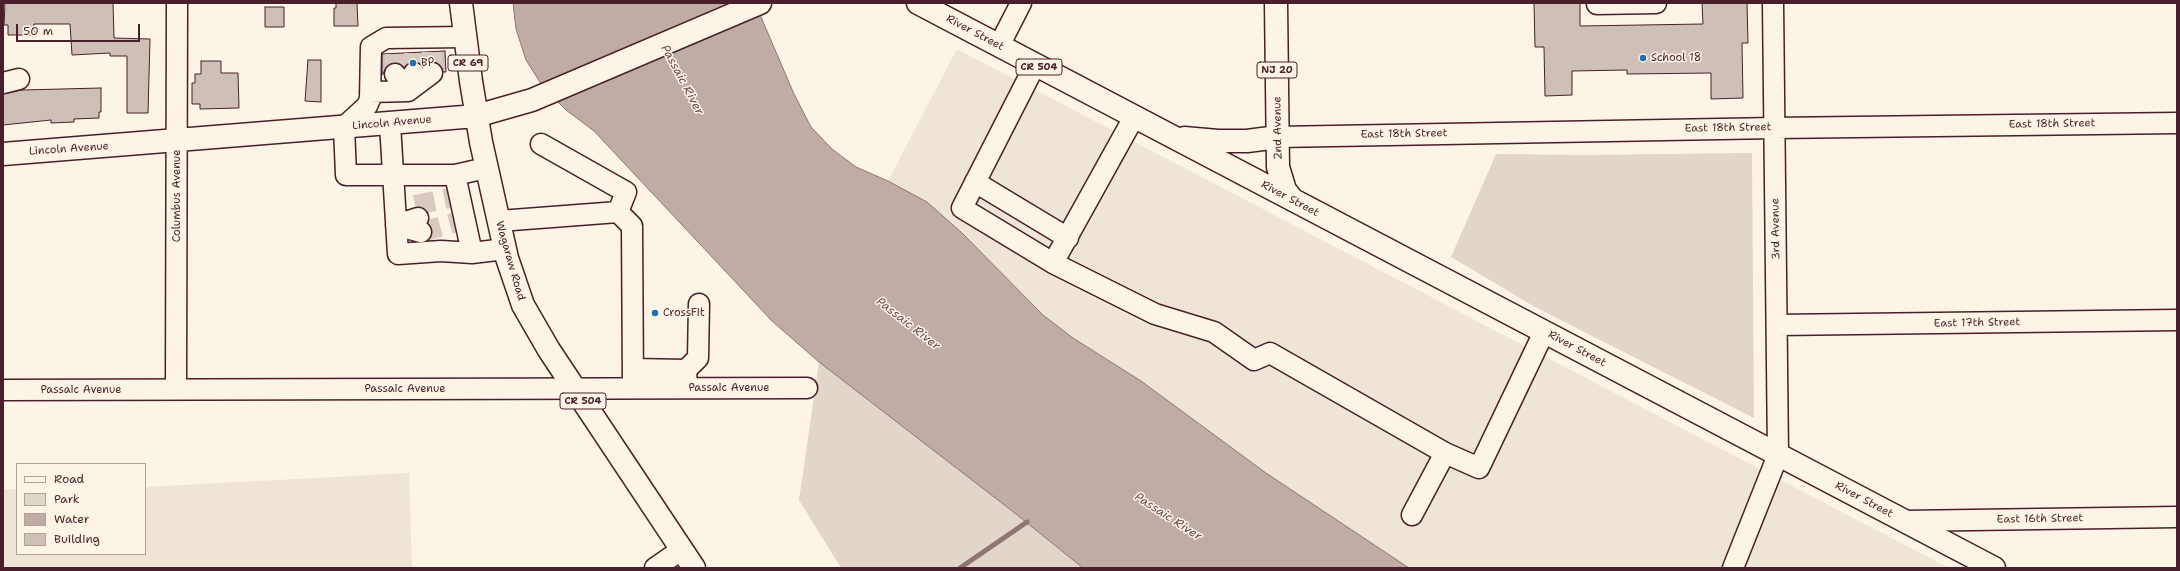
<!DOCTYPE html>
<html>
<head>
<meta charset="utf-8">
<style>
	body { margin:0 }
	#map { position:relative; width:2180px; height:571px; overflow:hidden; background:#fcf5e5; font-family:"Shantell Sans",sans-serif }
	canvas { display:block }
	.frame { position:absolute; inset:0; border:4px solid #4a1f2b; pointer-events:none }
	.legend { position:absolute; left:16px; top:463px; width:130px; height:92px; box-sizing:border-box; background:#fcf5e5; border:1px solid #b59f9b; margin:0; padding:5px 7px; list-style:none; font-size:12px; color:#4a1f2b }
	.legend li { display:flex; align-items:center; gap:8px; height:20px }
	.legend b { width:20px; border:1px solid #b59f9b }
	.scale { position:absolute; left:16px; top:24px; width:124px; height:18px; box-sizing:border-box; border:2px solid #4a1f2b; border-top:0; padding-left:5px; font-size:12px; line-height:14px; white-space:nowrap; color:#4a1f2b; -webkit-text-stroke:3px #fcf5e5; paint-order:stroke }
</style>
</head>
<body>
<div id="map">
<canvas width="2180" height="571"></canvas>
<div class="frame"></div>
<ul class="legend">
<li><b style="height:5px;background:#fcf5e5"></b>Road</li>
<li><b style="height:11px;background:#e2d5ca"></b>Park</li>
<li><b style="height:11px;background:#c0aca5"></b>Water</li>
<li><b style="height:11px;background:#cfc0b7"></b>Building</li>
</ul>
<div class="scale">50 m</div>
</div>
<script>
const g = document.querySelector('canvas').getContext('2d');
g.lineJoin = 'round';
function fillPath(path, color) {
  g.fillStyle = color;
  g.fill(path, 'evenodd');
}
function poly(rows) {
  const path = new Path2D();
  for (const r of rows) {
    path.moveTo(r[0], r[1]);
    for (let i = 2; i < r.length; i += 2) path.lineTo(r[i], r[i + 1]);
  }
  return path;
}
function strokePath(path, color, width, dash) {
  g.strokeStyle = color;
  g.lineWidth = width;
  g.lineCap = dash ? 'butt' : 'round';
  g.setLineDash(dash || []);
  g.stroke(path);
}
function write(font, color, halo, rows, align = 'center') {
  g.font = font + ' "Shantell Sans",sans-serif';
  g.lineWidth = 3;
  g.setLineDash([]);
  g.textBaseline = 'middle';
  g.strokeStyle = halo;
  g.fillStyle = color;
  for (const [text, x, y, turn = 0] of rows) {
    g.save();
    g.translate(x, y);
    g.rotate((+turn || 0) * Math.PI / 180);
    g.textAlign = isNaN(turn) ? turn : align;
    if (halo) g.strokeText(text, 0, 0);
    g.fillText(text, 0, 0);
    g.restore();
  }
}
fillPath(poly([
	[957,49,1949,568,1409,568,1266,473,1141,381,1073,338,1043,315,961,232,927,203,888,181],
	[409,473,412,568,3,568,3,489,17,489,17,554,145,554,145,487]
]), '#eee5d7');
fillPath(poly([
	[1752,153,1754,418,1535,307,1451,257,1496,154,1585,155],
	[819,362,1016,514,1083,568,841,568,799,500]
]), '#e2d5ca');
const water = poly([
	[513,3,755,3,794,94,811,127,832,149,856,167,888,181,927,202,961,232,1043,315,1073,338,1141,381,1266,473,1409,568,1083,568,1016,514,819,362,772,321,594,131,566,110,543,87,526,60,516,29,513,3]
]);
fillPath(water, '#c0aca5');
strokePath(water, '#917474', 1);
strokePath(poly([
	[960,568,1027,522]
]), '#917474', 5);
const building = poly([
	[5,3,113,3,114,38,150,39,148,113,127,113,127,56,110,56,110,53,72,55,70,24,34,24,34,35,8,35,8,25,4,25,5,3],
	[336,3,357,3,358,26,334,26,334,8,336,8,336,3],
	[1534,3,1580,3,1580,26,1703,24,1702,3,1747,3,1748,43,1742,43,1743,98,1711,99,1711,73,1627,74,1627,70,1572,71,1572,95,1545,96,1544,47,1535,47,1534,3],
	[265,7,284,7,284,27,265,27,265,7],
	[445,51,446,72,443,72,441,66,436,62,430,62,423,66,412,62,404,67,399,63,388,65,382,75,382,54,445,51],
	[308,60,321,60,321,102,305,101,308,60],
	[201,61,221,61,221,73,238,73,239,108,200,109,200,104,192,104,192,83,195,83,195,74,201,74,201,61],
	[101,88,101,112,99,112,99,118,74,119,74,122,51,123,51,120,3,125,3,94,22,90,101,88]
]);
fillPath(building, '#cfc0b7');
strokePath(building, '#4a1f2b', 1);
strokePath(poly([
	[432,52,432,73],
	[414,53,414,73],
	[395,54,395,74],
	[415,205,450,198],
	[421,232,457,222]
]), '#d8cac0', 20, [20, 10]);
const minor = poly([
	[1597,4,1656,3],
	[465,37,386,38,371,47,370,99,367,106,344,127,346,175,455,175,486,168],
	[999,46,1021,3],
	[1035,65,962,208,1053,263],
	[414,73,408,91,432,73],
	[3,83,19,79],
	[370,92,408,91,395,74],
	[1134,117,1053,263,1155,314,1214,332,1254,360,1270,353,1445,453,1412,515],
	[390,124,398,254,441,251,472,253,505,249],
	[1278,137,1775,128,2177,123],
	[541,144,626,192,618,212],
	[455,175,472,253],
	[975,182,1068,238],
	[418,218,396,225,421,232],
	[499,221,618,212,632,226,633,388],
	[1777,325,2177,320],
	[633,369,686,370,687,388],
	[686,370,698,358,699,304],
	[176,389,177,3],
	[3,390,807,388],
	[1445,453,1479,468,1544,332],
	[1904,521,2177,517],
	[655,568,681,550],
	[1733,568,1778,455,1773,3]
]);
const major = poly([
	[461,3,471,81,481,142,507,258,523,305,549,350,694,568],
	[918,3,1994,568],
	[1276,3,1278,167,1285,190,1293,200],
	[1184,138,1218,141,1247,141,1278,137],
	[3,154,476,116,532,100,760,3]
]);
strokePath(minor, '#4a1f2b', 23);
strokePath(major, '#4a1f2b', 25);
strokePath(minor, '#fcf5e5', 20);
strokePath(major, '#fcf5e5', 22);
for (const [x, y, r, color] of [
	[1643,58,4,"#1f6fb2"],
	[413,63,4,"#1f6fb2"],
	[655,313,4,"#1f6fb2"]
]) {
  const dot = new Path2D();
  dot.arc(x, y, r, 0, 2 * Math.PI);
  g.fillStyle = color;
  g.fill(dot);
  strokePath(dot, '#fcf5e5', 1.5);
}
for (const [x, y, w] of [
	[468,63,40],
	[1039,67,46],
	[1277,70,40],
	[583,401,46]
]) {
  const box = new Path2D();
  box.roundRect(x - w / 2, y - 8, w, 16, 3);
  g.fillStyle = '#fcf5e5';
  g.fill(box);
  strokePath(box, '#4a1f2b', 1);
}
write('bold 10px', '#4a1f2b', null, [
	["CR 69",468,63],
	["CR 504",1039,67],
	["NJ 20",1277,70],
	["CR 504",583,401]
]);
write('11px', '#4a1f2b', '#fcf5e5', [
	["River Street",975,33,28],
	["Lincoln Avenue",392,123,-5],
	["East 18th Street",2052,124,-1],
	["2nd Avenue",1278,128,-91],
	["East 18th Street",1728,128,-1],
	["East 18th Street",1404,134,-1],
	["Lincoln Avenue",69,149,-4],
	["Columbus Avenue",177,196,-90],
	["River Street",1290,199,28],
	["3rd Avenue",1776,229,-91],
	["Wagaraw Road",510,261,74],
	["East 17th Street",1977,323,-1],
	["River Street",1577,349,28],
	["Passaic Avenue",729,388],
	["Passaic Avenue",405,389],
	["Passaic Avenue",81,390],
	["River Street",1864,500,28],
	["East 16th Street",2040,519,-1]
]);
write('11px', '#4a1f2b', '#fcf5e5', [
	["School 18",1651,58],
	["BP",421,63],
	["CrossFit",663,313]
], 'left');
write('italic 12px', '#6d4950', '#fcf5e5', [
	["Passaic River",682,80,62],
	["Passaic River",908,324,38],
	["Passaic River",1168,517,33]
]);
</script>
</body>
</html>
